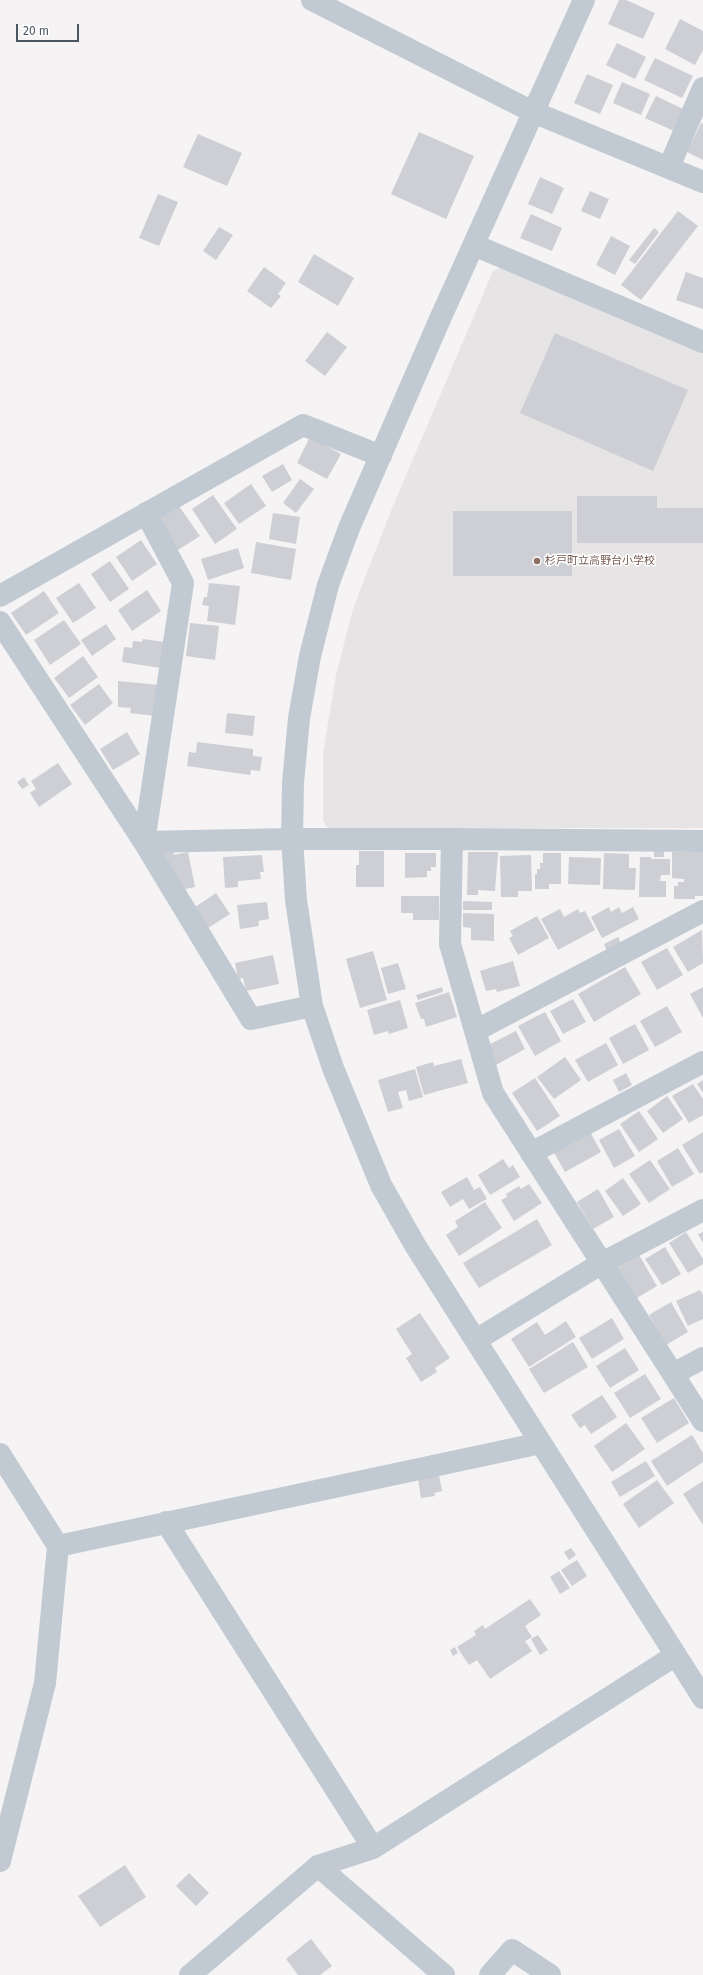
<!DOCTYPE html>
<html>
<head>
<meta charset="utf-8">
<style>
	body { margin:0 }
	#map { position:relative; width:703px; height:1975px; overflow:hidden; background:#f5f3f3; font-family:"Fira Sans",sans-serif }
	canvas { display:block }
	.scale { position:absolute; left:16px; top:24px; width:63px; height:18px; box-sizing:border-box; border:2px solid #4a5661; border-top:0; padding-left:5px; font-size:12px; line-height:14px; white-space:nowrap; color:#4a5661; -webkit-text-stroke:3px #fff; paint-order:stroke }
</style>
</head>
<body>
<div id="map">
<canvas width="703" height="1975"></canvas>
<div class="scale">20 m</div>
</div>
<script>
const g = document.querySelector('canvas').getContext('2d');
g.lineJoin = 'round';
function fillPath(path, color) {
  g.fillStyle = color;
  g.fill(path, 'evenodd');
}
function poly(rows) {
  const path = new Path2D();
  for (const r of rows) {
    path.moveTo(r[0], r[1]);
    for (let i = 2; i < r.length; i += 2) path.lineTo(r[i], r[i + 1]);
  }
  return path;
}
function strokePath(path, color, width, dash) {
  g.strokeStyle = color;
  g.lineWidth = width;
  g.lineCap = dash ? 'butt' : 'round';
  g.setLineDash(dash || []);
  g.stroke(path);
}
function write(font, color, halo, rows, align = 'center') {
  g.font = font + ' "Fira Sans","Noto Sans JP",sans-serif';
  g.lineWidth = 3;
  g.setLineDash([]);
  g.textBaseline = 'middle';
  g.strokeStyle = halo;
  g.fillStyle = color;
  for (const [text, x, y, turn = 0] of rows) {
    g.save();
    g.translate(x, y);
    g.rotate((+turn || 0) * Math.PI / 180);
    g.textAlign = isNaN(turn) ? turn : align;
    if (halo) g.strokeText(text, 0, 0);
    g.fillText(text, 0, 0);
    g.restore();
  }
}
fillPath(poly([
	[503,267,703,353,703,828,328,828,323,821,323,753,336,675,353,609,390,513,493,271]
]), '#e6e4e5');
fillPath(poly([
	[619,0,626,0,655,13,643,39,608,24],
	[680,19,703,31,703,50,695,65,665,49],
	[617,43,646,57,635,79,606,65],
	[655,58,693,76,682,98,644,80],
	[587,74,613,85,600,114,574,103],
	[622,82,650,94,641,115,613,103],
	[656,96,685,110,674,131,645,118],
	[701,123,703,124,703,160,687,152],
	[419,132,474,156,446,219,391,194],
	[198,134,242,153,227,186,183,167],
	[540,177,564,188,552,214,528,204],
	[590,191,609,199,600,219,581,211],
	[158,194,178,202,159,246,139,238],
	[678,211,698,226,641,300,621,285],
	[531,214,562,228,552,251,520,238],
	[219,227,233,235,216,260,203,251],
	[654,228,659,232,635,264,629,260],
	[611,236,630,246,615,275,596,265],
	[314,254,354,278,338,306,298,282],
	[264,267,286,283,278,294,281,296,271,308,247,291],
	[686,272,703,278,703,309,676,300],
	[327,332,347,347,325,376,305,361],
	[555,333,688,390,653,471,520,413],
	[310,437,341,454,327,479,297,463],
	[283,464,292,480,272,492,262,476],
	[300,479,314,489,296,513,283,503],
	[251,484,266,506,239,524,224,503],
	[213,495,237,529,215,544,192,509],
	[577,496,657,496,657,508,703,508,703,543,577,543],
	[179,506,200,536,178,550,157,520],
	[453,511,572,511,572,576,453,576],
	[273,513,300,517,296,544,269,539],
	[141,540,157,564,132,581,116,557],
	[256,542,296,549,291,580,251,573],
	[238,548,244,568,208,580,201,559],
	[110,561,129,589,110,602,91,574],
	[79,583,96,608,73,623,56,598],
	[209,583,240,586,235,625,207,621,209,606,202,605,204,597,207,597],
	[147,590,161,611,132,631,118,610],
	[44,591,59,613,26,635,11,613],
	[64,620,81,644,50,665,34,640],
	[190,623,219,626,215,660,186,656],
	[106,624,116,639,92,656,81,640],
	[143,639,165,642,161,668,122,662,124,647,132,648,133,641,142,642],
	[83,656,98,677,69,698,54,678],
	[118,681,160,685,155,716,130,713,131,708,118,707],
	[99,684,113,703,85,725,70,705],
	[227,713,255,716,253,736,225,733],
	[127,732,140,754,113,770,100,749],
	[197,742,253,749,253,756,262,757,260,771,251,770,250,775,187,766,189,752,196,753],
	[58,763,72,784,39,807,30,793,36,789,31,781],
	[24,777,29,785,22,789,17,782],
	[173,850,174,855,188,852,195,887,180,890,160,852],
	[654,850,664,850,664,857,654,857],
	[359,851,384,851,384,887,356,887,356,865,359,865],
	[468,852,498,852,495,891,478,890,478,895,467,895],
	[672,852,703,852,703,896,695,896,695,899,674,899,674,886,678,886,678,882,684,882,684,879,672,878],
	[405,853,436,853,436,867,431,867,431,871,427,871,427,877,405,878],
	[543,853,561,853,561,884,549,884,549,889,535,889,535,874,537,874,537,869,540,869,540,863,543,863],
	[604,853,629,854,629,868,636,868,635,890,603,889],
	[262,855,264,872,260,872,261,879,238,881,238,887,225,888,223,857],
	[531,855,532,891,518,891,518,897,501,897,500,856],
	[569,857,601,858,600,885,568,884],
	[640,857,651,857,651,859,670,859,670,875,661,875,660,881,666,881,666,897,639,897],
	[216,893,230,914,205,930,195,907],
	[401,896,439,896,439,920,413,920,413,913,401,913],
	[463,901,492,902,492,910,463,910],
	[267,902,269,919,258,921,259,926,240,929,237,905],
	[609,907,611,912,619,907,622,913,633,907,639,919,602,938,591,917],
	[560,909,564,917,578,909,580,913,585,911,595,930,558,950,541,919],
	[463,913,494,914,494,941,471,940,471,928,463,927],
	[537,916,549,938,518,955,509,938,513,936,510,931],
	[702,930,703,963,688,972,673,947],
	[618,937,621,943,607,951,604,944],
	[667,948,683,975,657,990,641,962],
	[373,951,387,1000,360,1008,346,959],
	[273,955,279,984,246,991,243,978,238,979,235,963],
	[513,961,520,986,497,992,496,989,486,991,480,971],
	[398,963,406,989,388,994,381,968],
	[625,967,641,994,594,1022,578,994],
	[442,987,443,992,418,1000,416,995],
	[703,987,703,1018,690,994],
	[449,992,457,1017,426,1027,424,1019,421,1019,415,1003],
	[573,999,586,1022,563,1034,550,1011],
	[400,1000,408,1028,389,1034,388,1031,374,1035,367,1010],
	[667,1006,682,1032,655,1047,640,1021],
	[545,1012,561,1041,535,1056,518,1026],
	[635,1024,649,1050,623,1064,609,1038],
	[516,1031,525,1049,496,1065,486,1046],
	[606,1043,618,1065,588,1082,575,1060],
	[565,1057,581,1080,554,1099,537,1077],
	[461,1059,468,1083,424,1095,416,1067,433,1062,434,1066],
	[415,1069,423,1097,409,1101,406,1090,398,1092,403,1108,388,1112,378,1080],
	[626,1073,632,1085,619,1092,613,1080],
	[535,1078,560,1116,537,1131,512,1093],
	[703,1080,703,1093,697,1084],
	[693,1084,703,1099,703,1115,689,1123,672,1096],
	[667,1096,683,1119,663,1133,647,1111],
	[639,1111,658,1139,639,1152,620,1124],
	[619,1129,635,1156,614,1168,599,1140],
	[589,1130,601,1152,565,1172,553,1151],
	[703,1132,703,1172,700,1174,682,1145],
	[678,1148,694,1174,672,1187,657,1161],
	[503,1159,509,1168,513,1165,520,1177,490,1195,478,1175],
	[650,1160,670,1189,649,1203,629,1174],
	[467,1177,474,1190,480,1187,487,1199,469,1209,463,1199,450,1207,441,1192],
	[623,1178,641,1204,623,1216,605,1191],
	[529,1184,542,1203,514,1221,501,1200,507,1197,506,1194,519,1186,521,1189],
	[598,1189,614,1217,593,1229,577,1202],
	[485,1202,502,1228,459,1256,446,1235,458,1227,455,1221],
	[537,1219,552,1245,479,1288,463,1263],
	[686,1232,703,1259,703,1264,688,1273,669,1243],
	[703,1232,703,1243,698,1234],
	[665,1247,681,1274,662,1285,645,1259],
	[639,1255,657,1286,635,1299,617,1268],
	[700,1290,703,1295,703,1319,688,1326,676,1301],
	[671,1302,688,1332,666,1345,649,1315],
	[420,1313,450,1358,435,1368,437,1372,421,1382,406,1358,412,1354,396,1329],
	[612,1318,624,1339,592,1359,579,1338],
	[566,1321,576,1337,529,1367,511,1339,537,1322,545,1335],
	[573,1342,588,1367,544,1393,529,1369],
	[625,1348,639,1370,610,1388,596,1366],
	[645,1374,661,1399,630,1418,614,1393],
	[602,1395,617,1417,591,1434,585,1425,580,1428,571,1415],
	[674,1398,689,1423,657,1443,641,1418],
	[626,1423,645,1449,612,1472,594,1446],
	[692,1435,703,1453,703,1462,667,1486,651,1461],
	[646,1461,655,1476,620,1497,611,1482],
	[439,1475,442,1491,434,1493,435,1496,421,1498,418,1479],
	[657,1480,674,1503,639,1528,623,1504],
	[703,1481,703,1525,683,1494],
	[571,1548,576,1555,569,1560,564,1552],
	[577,1560,587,1576,572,1586,561,1570],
	[559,1571,570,1588,560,1594,550,1577],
	[530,1599,541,1615,525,1626,532,1637,525,1641,532,1651,490,1679,477,1660,469,1665,457,1647,476,1635,474,1631,483,1625,485,1629],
	[538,1635,548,1650,540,1655,531,1639],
	[455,1647,458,1653,453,1656,450,1650],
	[125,1865,146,1897,100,1927,78,1896],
	[189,1873,209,1893,196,1906,176,1886],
	[311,1939,332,1966,320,1975,298,1975,286,1959]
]), '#cdcfd5');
strokePath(poly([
	[312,0,533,112,703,182],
	[584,0,440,319,349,528,328,585,310,656,299,718,293,783,292,839,296,900,312,1006,333,1068,381,1185,415,1245,703,1698],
	[669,167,703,88],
	[474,245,703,342],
	[146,513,183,583,144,842,251,1019,312,1006],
	[0,596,303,425,381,456],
	[0,622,144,842,292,839,452,839,450,944,493,1093,703,1421],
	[452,839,703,841],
	[475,1031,703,911],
	[531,1153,703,1062],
	[476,1340,602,1263,703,1210],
	[673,1374,703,1358],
	[0,1454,58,1546,541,1443],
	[166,1522,373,1848],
	[0,1861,45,1683,58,1546],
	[318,1866,444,1975],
	[190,1975,318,1866,373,1848,676,1655],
	[490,1975,512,1950,550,1975]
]), '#c1cad2', 22);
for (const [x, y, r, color] of [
	[537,561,4,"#8d6e63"]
]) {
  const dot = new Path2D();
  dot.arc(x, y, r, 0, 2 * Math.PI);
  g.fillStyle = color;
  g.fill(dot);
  strokePath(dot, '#fff', 1.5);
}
write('11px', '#785e54', '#fff', [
	["杉戸町立高野台小学校",545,561]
], 'left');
</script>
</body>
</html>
